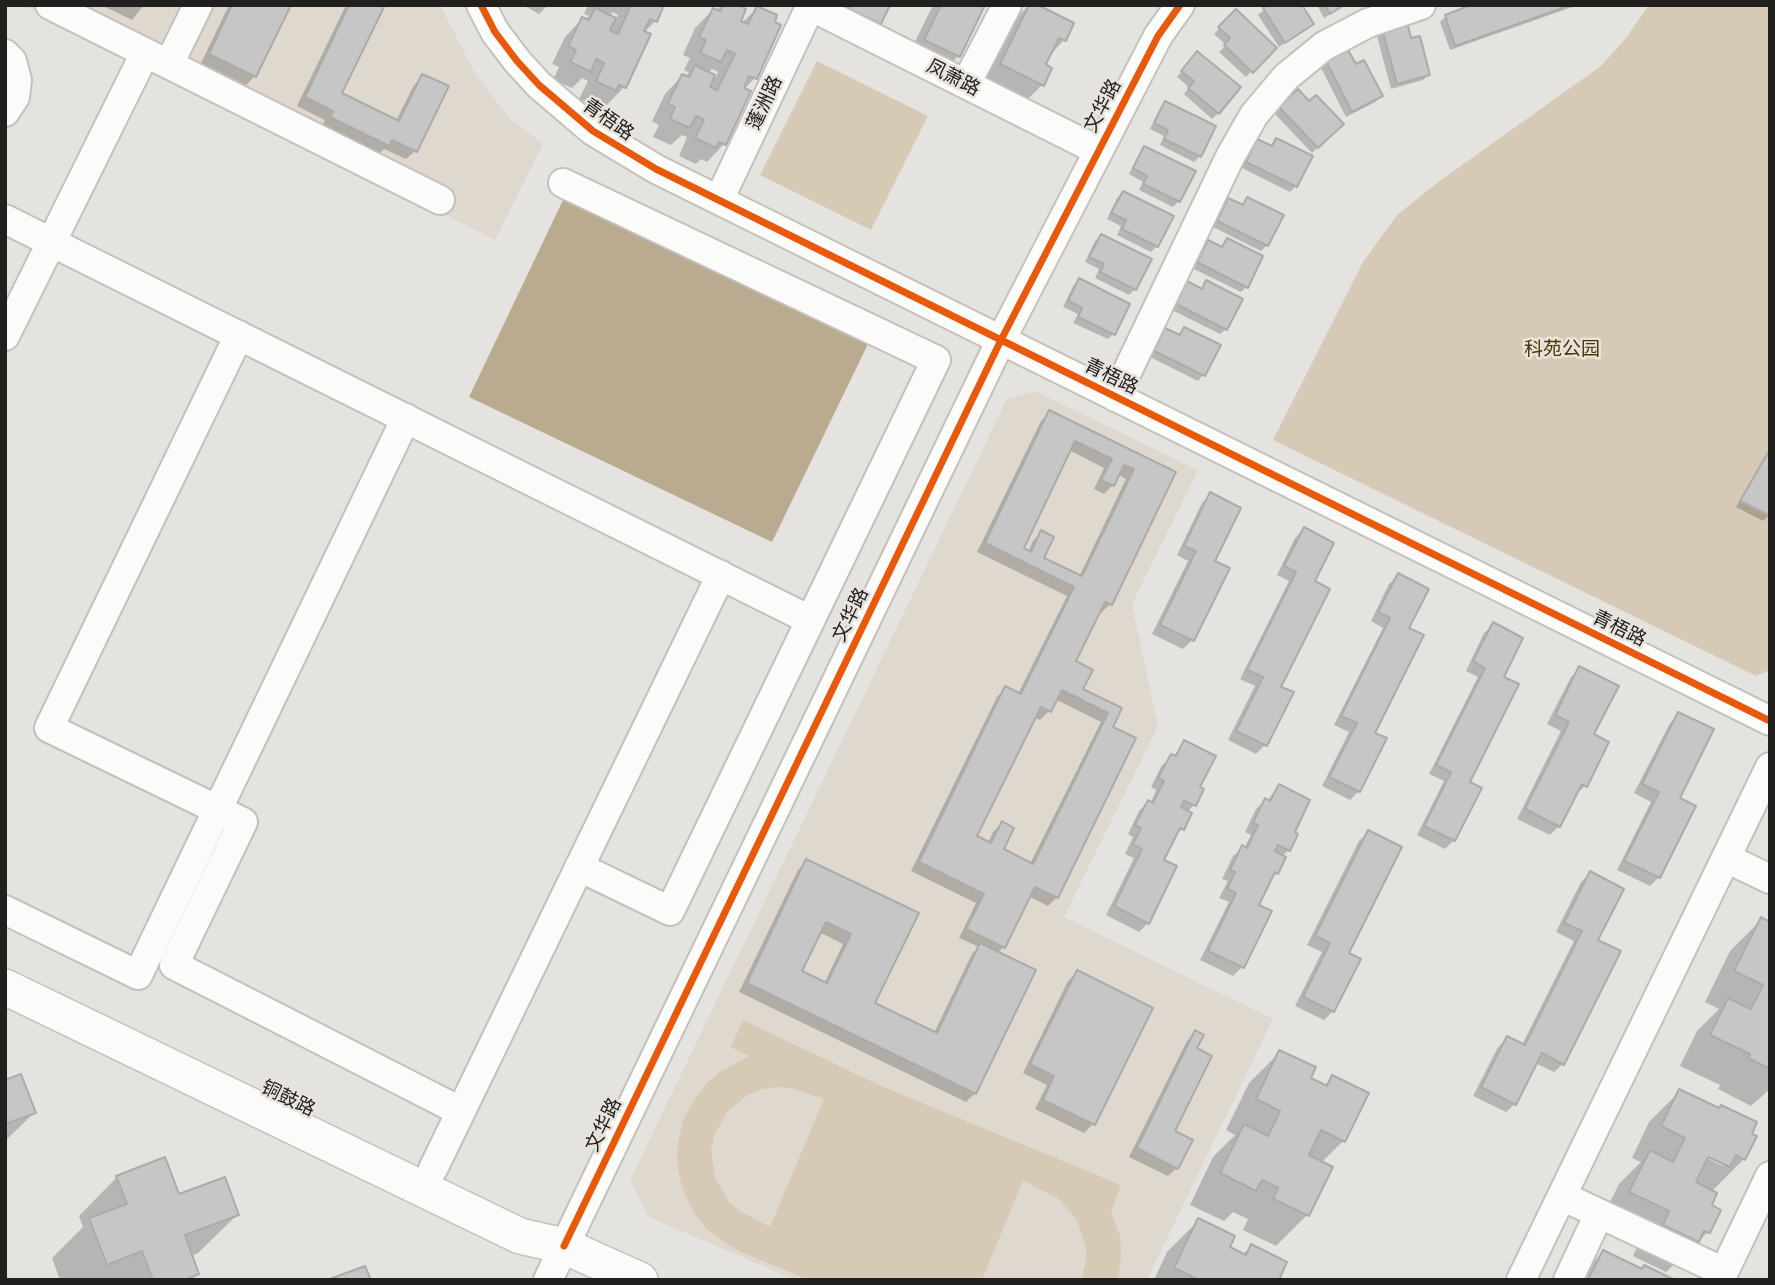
<!DOCTYPE html>
<html>
<head>
<meta charset="utf-8">
<style>
	body { margin:0 }
	#map { position:relative; width:1775px; height:1285px; overflow:hidden; background:#e5e3e0; font-family:"Open Sans",sans-serif }
	canvas { display:block }
	.frame { position:absolute; inset:0; border:7px solid #22201e; pointer-events:none }
</style>
</head>
<body>
<div id="map">
<canvas width="1775" height="1285"></canvas>
<div class="frame"></div>
</div>
<script>
const g = document.querySelector('canvas').getContext('2d');
g.lineJoin = 'round';
function fillPath(path, color) {
  g.fillStyle = color;
  g.fill(path, 'evenodd');
}
function poly(rows) {
  const path = new Path2D();
  for (const r of rows) {
    path.moveTo(r[0], r[1]);
    for (let i = 2; i < r.length; i += 2) path.lineTo(r[i], r[i + 1]);
  }
  return path;
}
function strokePath(path, color, width, dash) {
  g.strokeStyle = color;
  g.lineWidth = width;
  g.lineCap = dash ? 'butt' : 'round';
  g.setLineDash(dash || []);
  g.stroke(path);
}
function write(font, color, halo, rows, align = 'center') {
  g.font = font + ' "Open Sans","Noto Sans SC",sans-serif';
  g.lineWidth = 5;
  g.setLineDash([]);
  g.textBaseline = 'middle';
  g.strokeStyle = halo;
  g.fillStyle = color;
  for (const [text, x, y, turn = 0] of rows) {
    g.save();
    g.translate(x, y);
    g.rotate((+turn || 0) * Math.PI / 180);
    g.textAlign = isNaN(turn) ? turn : align;
    if (halo) g.strokeText(text, 0, 0);
    g.fillText(text, 0, 0);
    g.restore();
  }
}
fillPath(poly([
	[22,5,440,5,476,75,510,119,543,144,495,240],
	[1035,391,1198,470,1132,604,1158,726,1064,917,1273,1019,1147,1280,795,1280,648,1217,630,1180,1007,399]
]), '#ded8cf');
fillPath(poly([
	[1649,5,1770,5,1770,670,1756,676,1273,440,1363,262,1397,215,1437,183,1601,66,1626,38],
	[817,61,928,116,871,230,760,175],
	[743,1020,881,1086,1121,1185,1111,1211,1120,1236,1121,1255,1118,1280,1081,1280,1086,1260,1086,1246,1077,1220,1060,1200,1023,1180,982,1280,809,1280,739,1251,722,1241,706,1228,694,1213,685,1195,679,1176,677,1156,679,1137,684,1118,694,1100,706,1084,721,1071,750,1056,731,1047],
	[776,1087,790,1088,824,1099,770,1227,740,1211,729,1202,715,1178,711,1150,714,1136,727,1112,749,1094,762,1089]
]), '#d6cab6');
fillPath(poly([
	[564,198,868,344,772,542,469,397]
]), '#baaa90');
fillPath(poly([
	[101,5,144,5,132,20],
	[229,5,289,5,255,76,246,85,201,63],
	[346,5,383,5,340,94,396,121,414,85,423,76,415,151,406,159,384,149,379,154,322,126,325,120,297,106],
	[523,5,548,5,539,14],
	[588,5,663,5,655,21,644,33,624,87,607,105,602,103,597,108,579,99,588,81,582,78,572,88,553,80,559,67,552,64,565,37,582,19,585,20,589,16,584,14],
	[613,12,618,15,616,20,609,16],
	[722,5,735,5,738,21,742,23,757,8,755,78,743,90,724,144,707,162,701,159,696,164,679,156,687,137,682,135,671,145,653,137,659,125,652,121,665,94,682,76,685,77,689,73,684,70,690,58,683,55,695,28,713,10,716,11],
	[712,69,718,72,716,77,708,73],
	[843,5,888,5,880,23,862,41,833,27],
	[933,5,983,5,958,56,941,74,907,58],
	[1029,5,1064,40,1048,57,1043,65,1042,85,1025,102,983,82,1013,21],
	[1263,5,1300,5,1306,29,1279,47,1258,15,1265,9],
	[1317,5,1346,5,1324,18],
	[1477,5,1578,5,1450,50,1440,22,1446,16],
	[1236,11,1275,48,1246,77,1219,52,1226,45,1214,34],
	[1383,31,1410,40,1428,75,1423,80,1391,89,1377,36],
	[1192,59,1218,113,1212,119,1184,94,1189,87,1177,77],
	[1327,63,1355,66,1381,96,1375,102,1346,117,1321,68],
	[1298,92,1309,104,1341,124,1312,153,1275,114],
	[1166,103,1200,156,1194,162,1160,145,1164,136,1150,129,1160,108],
	[1276,140,1296,186,1290,192,1242,168,1252,147,1258,142,1271,146],
	[1145,148,1179,201,1173,207,1139,190,1143,182,1129,174,1139,154],
	[1123,193,1157,246,1151,252,1117,235,1121,226,1107,219,1117,198],
	[1247,199,1267,245,1261,251,1213,227,1223,206,1229,200,1242,205],
	[1101,236,1135,289,1129,295,1095,278,1099,269,1085,262,1095,241],
	[1227,240,1246,287,1241,292,1192,268,1203,247,1208,242,1221,248],
	[1079,281,1113,334,1108,339,1073,323,1078,314,1063,307,1073,286],
	[1206,283,1226,329,1220,334,1172,310,1182,289,1188,284,1200,290],
	[1184,329,1203,375,1198,381,1150,357,1160,336,1166,330,1179,334],
	[1050,412,1174,472,1110,604,1101,613,1098,611,1073,662,1081,690,1120,709,1111,727,1057,897,1048,906,1030,897,1004,947,997,953,975,1093,966,1102,739,992,798,870,807,861,917,914,873,1004,934,1033,972,954,979,947,959,938,976,903,911,871,997,697,1005,688,1018,694,1067,596,977,552,1041,421],
	[1069,450,1104,468,1094,489,1104,494,1113,485,1118,474,1126,479,1079,577,1042,559,1042,532,1033,541,1028,552,1021,549],
	[1055,699,1101,722,1030,864,1002,850,1002,824,993,832,988,843,975,837,1034,717,1040,720,1049,711],
	[819,932,843,944,824,984,800,972],
	[1770,449,1770,514,1763,521,1736,507],
	[1211,495,1213,562,1228,569,1192,640,1183,649,1152,634,1188,561,1177,555,1202,503],
	[1304,529,1313,582,1279,687,1265,745,1256,754,1228,740,1255,686,1240,679,1289,581,1277,575,1295,538],
	[1398,575,1373,733,1359,791,1350,800,1322,786,1349,732,1334,725,1383,628,1371,621,1389,584],
	[1493,625,1501,677,1468,783,1454,840,1445,849,1417,835,1444,781,1429,774,1478,677,1466,671,1484,633],
	[1580,668,1592,735,1585,786,1575,795,1559,826,1550,835,1517,819,1561,731,1547,724,1571,677],
	[1679,714,1678,799,1659,877,1650,886,1617,870,1651,802,1634,793,1670,723],
	[1185,742,1198,788,1194,805,1187,812,1182,829,1173,838,1162,861,1148,923,1139,932,1106,915,1134,858,1125,854,1133,837,1128,834,1139,811,1148,802,1150,804,1156,790,1151,787,1162,765,1173,757],
	[1279,786,1292,833,1289,850,1281,857,1284,858,1277,873,1268,882,1256,905,1269,912,1242,967,1233,976,1200,960,1229,902,1219,898,1228,881,1222,879,1233,856,1244,848,1251,835,1245,832,1256,809,1265,800,1267,801],
	[1368,832,1346,954,1333,1011,1324,1020,1295,1006,1322,952,1307,945,1359,841],
	[1590,873,1596,941,1563,1064,1554,1072,1535,1063,1515,1104,1506,1112,1473,1096,1498,1047,1507,1038,1522,1045,1574,941,1556,932,1581,882],
	[1761,920,1770,924,1770,1089,1751,1106,1718,1089,1720,1085,1680,1066,1697,1031,1719,1009,1705,1002,1730,951],
	[1077,972,1150,1008,1093,1124,1084,1133,1035,1109,1047,1085,1023,1073,1068,981],
	[1195,1032,1194,1049,1172,1131,1177,1168,1168,1176,1129,1157,1187,1041],
	[1280,1052,1308,1079,1323,1086,1333,1077,1343,1141,1321,1163,1307,1215,1276,1246,1243,1230,1248,1219,1233,1212,1224,1221,1190,1205,1213,1157,1235,1135,1226,1130,1249,1083],
	[5,1082,34,1113,5,1141],
	[1680,1091,1744,1159,1711,1192,1708,1232,1666,1272,1633,1256,1639,1243,1599,1224,1619,1184,1641,1162,1632,1158,1649,1122],
	[1701,1152,1723,1162,1723,1166,1700,1155],
	[117,1177,237,1215,198,1253,191,1256,197,1274,191,1280,60,1280,52,1258,83,1227,79,1216],
	[1198,1221,1227,1248,1242,1255,1251,1246,1277,1280,1154,1280,1167,1252],
	[1603,1252,1641,1270,1671,1280,1575,1280]
]), '#0003');
const building = poly([
	[232,5,291,5,256,77,209,54,232,5],
	[349,5,385,5,342,93,399,121,422,74,449,86,417,152,392,140,389,146,330,117,333,111,305,97,349,5],
	[631,5,664,5,657,22,650,19,644,31,651,34,626,88,619,85,616,91,596,81,604,63,596,59,591,72,570,62,576,50,568,46,582,17,589,20,595,8,616,18,610,30,618,34,631,5],
	[723,5,739,5,746,9,741,21,748,24,757,6,777,15,775,22,781,25,757,79,749,76,744,88,751,91,726,145,719,142,716,148,695,138,704,120,696,116,690,128,670,119,675,107,668,103,682,74,689,77,695,65,715,75,710,87,717,90,735,54,727,50,721,62,700,53,706,40,699,37,713,8,720,11,723,5],
	[851,5,890,5,881,24,849,9,851,5],
	[941,5,985,5,960,57,924,40,941,5],
	[1029,5,1038,5,1074,23,1066,41,1059,38,1046,64,1052,68,1044,86,1000,64,1029,5],
	[1267,5,1302,5,1314,24,1285,43,1263,8,1267,5],
	[1325,5,1344,5,1330,14,1325,5],
	[1471,5,1571,5,1455,46,1445,15,1471,5],
	[1236,9,1277,48,1253,73,1224,45,1230,38,1218,27,1236,9],
	[1407,22,1411,38,1420,36,1430,75,1397,84,1382,29,1407,22],
	[1348,50,1356,64,1364,60,1383,96,1352,112,1326,61,1348,50],
	[1197,51,1241,87,1219,114,1188,88,1194,81,1181,71,1197,51],
	[1298,89,1309,101,1316,95,1344,124,1318,148,1279,107,1298,89],
	[1165,101,1216,126,1201,157,1164,139,1168,130,1154,123,1165,101],
	[1276,138,1313,156,1297,187,1246,162,1257,139,1272,146,1276,138],
	[1144,146,1196,171,1180,202,1143,184,1147,176,1133,168,1144,146],
	[1123,191,1174,216,1158,247,1122,229,1126,220,1111,213,1123,191],
	[1247,197,1284,215,1268,246,1217,221,1228,198,1243,205,1247,197],
	[1101,234,1152,259,1136,290,1100,272,1104,264,1089,257,1101,234],
	[1227,238,1263,256,1248,288,1197,262,1208,240,1222,247,1227,238],
	[1079,278,1130,304,1115,335,1078,317,1082,308,1068,301,1079,278],
	[1206,280,1243,299,1227,330,1176,304,1187,281,1202,289,1206,280],
	[1184,327,1221,345,1205,376,1154,351,1165,328,1180,335,1184,327],
	[1049,410,1176,472,1112,605,1105,602,1076,661,1093,670,1083,689,1122,708,1113,727,1136,738,1058,898,1035,887,1005,948,966,929,984,894,919,862,1005,686,1021,694,1074,587,985,543,1049,410],
	[1075,441,1112,459,1101,480,1114,486,1124,465,1134,469,1082,576,1044,558,1054,537,1041,530,1031,552,1024,548,1075,441],
	[1062,690,1108,713,1033,864,1004,849,1014,828,1002,821,991,843,977,836,1041,707,1051,712,1062,690],
	[1770,449,1770,516,1740,501,1770,449],
	[1210,492,1241,508,1215,561,1230,568,1194,641,1160,625,1196,551,1184,546,1210,492],
	[1304,527,1334,543,1315,581,1330,589,1281,687,1294,692,1267,746,1236,731,1263,677,1247,670,1296,572,1284,566,1304,527],
	[1398,573,1429,589,1409,628,1424,635,1375,733,1387,738,1360,792,1329,777,1357,723,1341,716,1390,618,1378,612,1398,573],
	[1493,622,1523,638,1504,677,1519,684,1470,782,1482,788,1455,841,1424,826,1451,772,1436,765,1485,668,1473,661,1493,622],
	[1579,666,1619,686,1594,734,1609,742,1587,787,1582,784,1560,827,1525,809,1569,722,1555,715,1579,666],
	[1678,712,1714,729,1680,798,1696,806,1660,878,1624,861,1659,792,1642,784,1678,712],
	[1184,740,1216,756,1200,787,1204,789,1196,806,1184,801,1181,807,1192,813,1184,830,1180,828,1164,860,1177,866,1149,924,1114,906,1142,849,1133,844,1141,828,1135,825,1148,800,1153,803,1164,781,1158,778,1171,754,1176,756,1184,740],
	[1279,784,1310,800,1295,832,1298,834,1290,851,1278,845,1275,851,1286,857,1278,874,1275,872,1259,905,1272,911,1244,968,1208,951,1236,893,1227,889,1235,872,1230,870,1242,845,1247,848,1258,825,1253,823,1265,798,1270,801,1279,784],
	[1368,830,1402,847,1349,953,1361,959,1334,1012,1303,997,1330,943,1315,936,1368,830],
	[806,859,919,913,875,1003,937,1033,980,943,1036,970,976,1094,747,983,806,859],
	[826,922,851,934,827,983,802,971,826,922],
	[1590,871,1624,889,1598,940,1621,951,1564,1065,1542,1053,1516,1105,1481,1087,1507,1036,1525,1045,1582,931,1564,923,1590,871],
	[1761,917,1770,922,1770,1069,1748,1058,1750,1054,1710,1035,1728,998,1751,1009,1763,985,1734,971,1761,917],
	[1077,970,1153,1008,1095,1125,1043,1100,1054,1076,1030,1064,1077,970],
	[1195,1030,1204,1035,1197,1048,1212,1056,1175,1131,1193,1140,1178,1169,1137,1148,1195,1030],
	[1279,1050,1316,1067,1311,1078,1327,1086,1332,1075,1369,1093,1345,1142,1321,1130,1309,1155,1333,1167,1309,1216,1273,1199,1278,1188,1262,1180,1256,1191,1220,1173,1244,1124,1268,1136,1280,1111,1256,1099,1279,1050],
	[21,1074,36,1113,5,1124,5,1080,21,1074],
	[1679,1089,1719,1108,1721,1105,1757,1122,1752,1134,1757,1136,1745,1160,1736,1155,1730,1167,1708,1157,1696,1182,1717,1193,1712,1205,1721,1210,1710,1233,1704,1231,1699,1242,1663,1225,1669,1211,1629,1192,1650,1150,1673,1162,1685,1138,1661,1126,1679,1089],
	[165,1157,179,1194,225,1177,239,1215,185,1235,199,1274,185,1280,153,1280,142,1251,107,1265,89,1218,127,1204,116,1176,165,1157],
	[1198,1218,1235,1236,1230,1247,1246,1255,1251,1244,1287,1262,1279,1280,1199,1280,1174,1268,1198,1218],
	[1603,1250,1642,1269,1644,1265,1675,1280,1588,1280,1603,1250],
	[365,1266,371,1280,327,1280,365,1266]
]);
fillPath(building, '#c6c6c6');
strokePath(building, '#ababaa', 2);
const minor = poly([
	[50,5,440,200],
	[481,5,495,32,517,61,539,85,593,131,656,169,1770,721],
	[808,5,1097,150],
	[5,54,12,61,17,80,15,97,5,112],
	[169,64,198,5],
	[966,84,1007,5],
	[563,183,936,360,670,911,579,867],
	[719,200,811,5],
	[5,219,810,620],
	[239,335,49,728,243,822,174,965,460,1111],
	[5,336,145,53],
	[1115,397,1230,157,1254,115,1286,77,1324,46,1368,23,1421,5],
	[1726,858,1770,879],
	[5,910,138,975,406,418],
	[433,1169,721,575],
	[1562,1196,1724,1272],
	[548,1280,1001,340,1158,36,1180,5],
	[1521,1280,1770,767],
	[1568,1280,1599,1214],
	[1720,1280,1770,1176]
]);
const major = poly([
	[5,987,520,1236,564,1246,640,1280]
]);
strokePath(minor, '#c2c1be', 32);
strokePath(major, '#c2c1be', 38);
strokePath(minor, '#fbfbfa', 28);
strokePath(major, '#fbfbfa', 35);
strokePath(poly([
	[481,5,495,32,517,61,539,85,593,131,656,169,1770,721],
	[564,1246,1001,340,1158,36,1180,5]
]), '#e8590c', 7);
write('19px', '#22201e', '#e8e4dd', [
	["凤萧路",953,78,27],
	["蓬洲路",765,103,-65],
	["文华路",1103,106,-62],
	["青梧路",608,120,35],
	["青梧路",1111,377,26],
	["文华路",851,615,-64],
	["青梧路",1619,629,26],
	["铜鼓路",288,1099,26],
	["文华路",604,1125,-64]
]);
write('19px', '#4d3604', '#e8e4dd', [
	["科苑公园",1562,350]
]);
</script>
</body>
</html>
